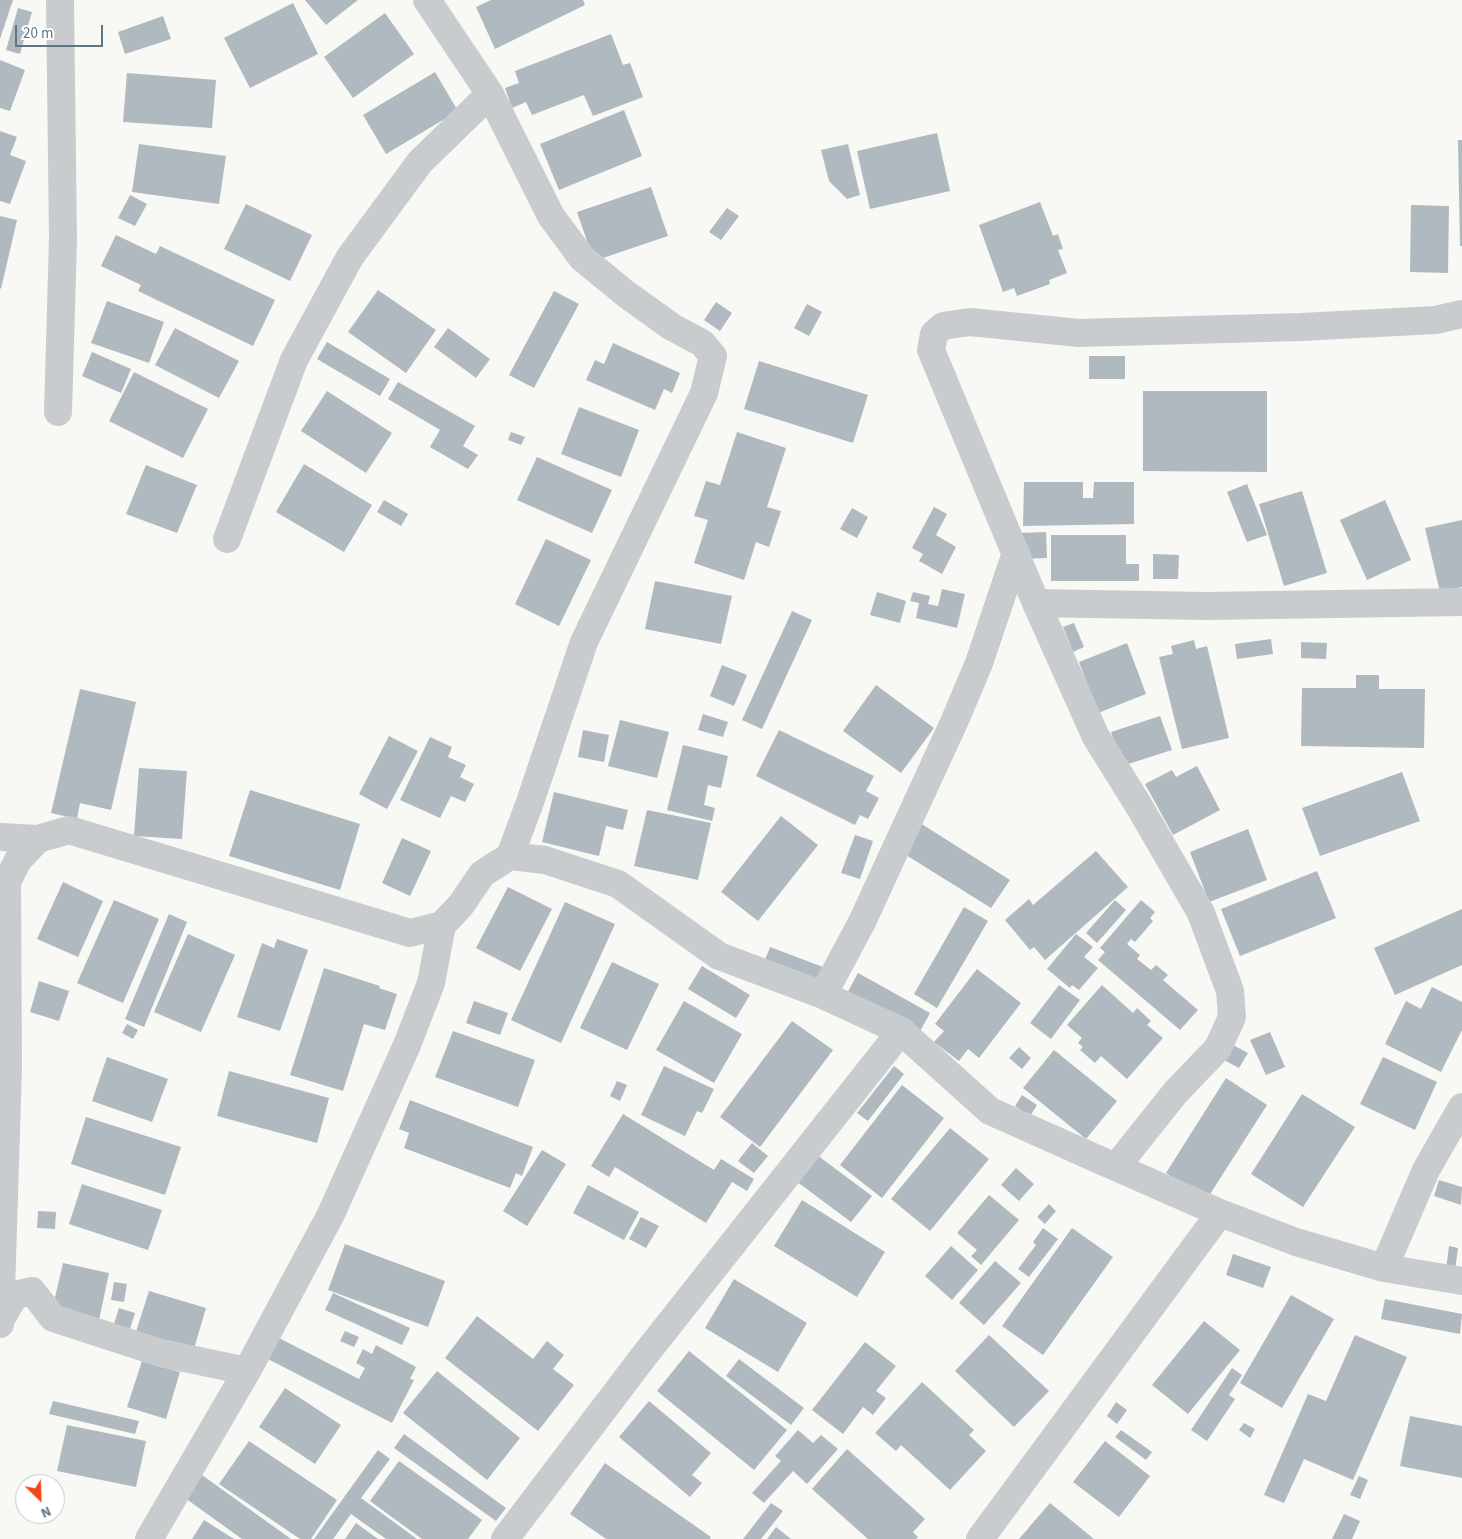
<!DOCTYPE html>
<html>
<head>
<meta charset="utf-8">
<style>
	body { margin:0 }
	#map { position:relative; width:1462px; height:1539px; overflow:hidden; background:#f8f8f5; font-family:"Source Sans 3",sans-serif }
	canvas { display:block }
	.north { position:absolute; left:15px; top:1474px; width:50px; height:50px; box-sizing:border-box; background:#fff; border:1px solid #bfc8cd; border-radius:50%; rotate:156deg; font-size:14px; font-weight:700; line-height:20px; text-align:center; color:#607583 }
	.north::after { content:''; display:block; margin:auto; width:18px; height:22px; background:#f64618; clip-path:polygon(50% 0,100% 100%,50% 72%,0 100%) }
	.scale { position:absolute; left:15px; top:25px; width:88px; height:22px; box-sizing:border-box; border:2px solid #607583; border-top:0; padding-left:6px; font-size:15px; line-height:18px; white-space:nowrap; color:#607583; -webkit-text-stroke:4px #fff; paint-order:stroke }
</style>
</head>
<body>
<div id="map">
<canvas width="1462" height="1539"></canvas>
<div class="north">N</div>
<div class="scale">20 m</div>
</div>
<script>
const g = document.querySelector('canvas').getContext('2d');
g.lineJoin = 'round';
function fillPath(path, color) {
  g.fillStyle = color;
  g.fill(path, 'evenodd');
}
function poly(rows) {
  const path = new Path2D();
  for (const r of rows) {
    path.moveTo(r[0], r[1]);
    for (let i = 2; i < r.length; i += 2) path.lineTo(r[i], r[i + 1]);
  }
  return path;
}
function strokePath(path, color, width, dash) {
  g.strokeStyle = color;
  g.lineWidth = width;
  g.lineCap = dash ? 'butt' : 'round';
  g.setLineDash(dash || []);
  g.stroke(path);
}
fillPath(poly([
	[0,0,13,0,0,39],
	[305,0,358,0,326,25],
	[491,0,583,0,585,5,495,49,476,7],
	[293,3,318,54,250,88,224,38],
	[18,8,32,12,20,54,6,50],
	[385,13,414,54,353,98,324,57],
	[163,16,171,39,125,54,118,32],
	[611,34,623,65,630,63,643,97,593,116,584,95,532,115,526,102,512,108,505,88,519,83,515,71],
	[0,60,25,70,10,111,0,108],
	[435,72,458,111,386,154,363,115],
	[127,73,216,80,212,128,123,122],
	[624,110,642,156,559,190,540,144],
	[0,131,17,137,10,155,26,161,10,204,0,201],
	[937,133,950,191,870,209,857,151],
	[1458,140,1462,140,1462,246,1460,246],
	[139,144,226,156,219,204,132,192],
	[848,144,860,195,847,199,829,181,821,150],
	[651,187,668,236,594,261,577,212],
	[130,195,147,204,135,226,118,218],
	[1040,202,1053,236,1058,234,1063,249,1058,250,1067,273,1049,280,1050,284,1017,296,1014,288,1003,292,979,225],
	[246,204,312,235,290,281,224,249],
	[1411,205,1449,206,1448,273,1410,272],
	[727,208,739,216,721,240,709,232],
	[0,216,17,220,1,289,0,288],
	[116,235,156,254,160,246,275,300,253,346,138,291,141,285,101,266],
	[378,290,436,330,406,373,348,332],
	[554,291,579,304,534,388,509,375],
	[107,301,164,322,149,363,91,343],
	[716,302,732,313,720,331,704,320],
	[807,304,822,312,809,336,794,328],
	[175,328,239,361,219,398,155,365],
	[448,328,490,359,476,378,434,347],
	[327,342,390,379,380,396,317,359],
	[613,343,680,373,672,393,664,389,655,410,586,380,595,360,604,364],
	[92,352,131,369,121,393,82,376],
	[1089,356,1125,356,1125,379,1089,379],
	[759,361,868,395,853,443,744,409],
	[134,372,208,409,183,458,109,421],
	[398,382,475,426,463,446,478,455,468,469,430,447,440,430,388,399],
	[327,391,392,433,366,473,301,431],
	[1143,391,1267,391,1267,472,1143,471],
	[579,407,639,430,621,477,561,454],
	[511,432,525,437,521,445,508,440],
	[737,432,786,448,767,507,781,511,769,547,756,542,744,580,694,563,708,520,694,516,706,481,720,485],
	[537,457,612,490,592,533,517,500],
	[304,464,372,505,344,552,276,512],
	[146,465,197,485,177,533,126,514],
	[1024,482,1083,482,1083,498,1093,498,1094,482,1134,482,1134,524,1023,526],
	[1247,484,1267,535,1247,542,1227,492],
	[1302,491,1327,573,1284,586,1259,504],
	[384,500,408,514,401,526,377,512],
	[1385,500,1411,560,1367,580,1340,520],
	[934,507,947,514,936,535,956,547,942,574,919,561,923,554,912,548],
	[852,508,868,517,857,538,840,529],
	[1462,520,1462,587,1440,592,1425,528],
	[1046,532,1047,558,1021,559,1020,533],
	[1051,535,1126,535,1126,564,1139,564,1139,581,1051,581],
	[546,539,591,560,559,626,515,604],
	[1153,554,1179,555,1178,579,1153,579],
	[655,581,732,596,721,644,645,629],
	[942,589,965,594,957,628,916,618,919,603,910,601,913,592,930,596,928,604,938,606],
	[877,592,906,601,900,623,870,615],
	[792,611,812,620,762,729,742,720],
	[1074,623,1084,647,1073,652,1063,627],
	[1271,639,1273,654,1237,659,1235,644],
	[1194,640,1196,649,1207,646,1229,738,1182,749,1159,657,1173,654,1171,646],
	[1301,642,1327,643,1326,659,1301,658],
	[1127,643,1146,694,1098,713,1079,662],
	[722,665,747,675,734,706,710,696],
	[1356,675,1379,675,1379,689,1425,689,1424,748,1301,746,1302,688,1356,688],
	[876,685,934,728,901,773,843,731],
	[80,689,136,702,111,810,80,803,77,819,51,813],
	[703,714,728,722,723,737,698,730],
	[1160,716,1172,750,1122,766,1111,732],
	[620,720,669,732,657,778,608,766],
	[583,730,609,735,604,762,578,757],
	[779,730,874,776,866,791,879,798,868,819,860,815,855,825,756,776],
	[389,736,418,751,387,809,359,794],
	[430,737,452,747,448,757,466,765,460,777,474,784,465,802,451,796,440,818,400,800],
	[683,745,728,756,721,788,708,785,704,805,715,808,712,821,667,810],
	[1197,766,1220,810,1173,835,1145,784,1172,770,1176,777],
	[139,768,187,771,182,839,134,836],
	[1402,772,1420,821,1320,856,1302,808],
	[250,790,360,824,340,890,229,856],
	[554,792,628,810,623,830,606,826,599,856,542,842],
	[647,810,711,823,698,880,634,866],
	[781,816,818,845,758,921,721,892],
	[917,821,1010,880,991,908,898,850],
	[1248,829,1267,880,1209,902,1190,852],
	[855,835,873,841,860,879,841,873],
	[402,838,431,851,410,896,382,883],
	[1096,851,1128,887,1045,960,1034,947,1030,950,1005,920,1029,899,1033,905],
	[1317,871,1336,918,1240,956,1221,909],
	[63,882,103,901,78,957,37,939],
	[508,887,552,909,520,971,476,948],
	[114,900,159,919,123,1003,77,983],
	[1115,900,1126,910,1097,943,1086,933],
	[1141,900,1155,912,1150,918,1153,921,1135,942,1131,939,1127,944,1140,955,1137,959,1151,970,1156,965,1168,975,1163,980,1198,1010,1180,1030,1098,960,1105,952,1100,948],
	[565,902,615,924,561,1043,511,1020],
	[964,907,988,921,937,1008,914,994],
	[1462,909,1462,965,1395,995,1374,948],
	[169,914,187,922,144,1027,125,1019],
	[188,934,235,955,201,1032,154,1012],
	[1076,934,1093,947,1084,957,1098,968,1079,990,1072,985,1070,988,1047,969],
	[277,939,308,950,280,1031,237,1017,262,943,274,948],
	[770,947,823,967,817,985,763,965],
	[612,962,659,984,627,1050,580,1028],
	[702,966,750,995,736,1018,688,989],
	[324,968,380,986,379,988,397,994,385,1030,364,1024,343,1091,290,1075],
	[977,969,1021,1003,979,1058,968,1049,959,1061,934,1042,944,1031,935,1024],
	[858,973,930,1013,918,1035,846,995],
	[39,981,69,991,59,1021,30,1012],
	[1059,985,1080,1000,1051,1039,1030,1023],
	[1102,985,1133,1013,1137,1008,1151,1021,1147,1025,1163,1038,1127,1079,1101,1056,1095,1063,1080,1050,1083,1047,1078,1043,1082,1038,1067,1025],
	[1432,987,1462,1002,1462,1030,1441,1072,1385,1044,1406,1001,1421,1009],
	[474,1001,508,1013,500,1035,466,1023],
	[684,1001,742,1034,714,1083,656,1050],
	[792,1021,833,1050,760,1147,720,1117],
	[127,1024,138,1030,133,1039,122,1033],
	[453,1031,535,1060,518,1107,435,1077],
	[1270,1032,1285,1067,1266,1075,1250,1040],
	[1233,1045,1248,1053,1239,1068,1224,1060],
	[1019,1047,1031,1058,1022,1069,1009,1058],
	[1054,1050,1117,1101,1086,1139,1023,1088],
	[107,1057,168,1079,152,1122,92,1101],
	[1383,1057,1437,1082,1415,1130,1360,1104],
	[664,1066,714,1089,702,1113,697,1111,685,1136,641,1115],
	[894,1066,904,1074,868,1121,857,1113],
	[229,1071,329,1098,317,1143,217,1116],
	[1226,1078,1267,1105,1207,1199,1166,1173],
	[617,1081,627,1085,620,1101,610,1096],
	[902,1085,944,1118,882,1198,840,1165],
	[1302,1094,1355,1127,1303,1207,1251,1174],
	[1022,1095,1037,1105,1030,1116,1015,1106],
	[410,1100,533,1147,522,1176,516,1173,510,1188,404,1148,409,1133,399,1129],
	[623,1114,714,1170,721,1159,754,1179,747,1191,732,1182,706,1223,615,1167,609,1177,591,1166],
	[86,1117,181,1147,165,1195,71,1164],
	[950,1128,989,1159,930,1231,891,1199],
	[752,1143,768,1156,754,1173,738,1161],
	[542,1150,566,1164,527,1226,503,1211],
	[817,1155,872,1196,851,1222,796,1181],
	[1016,1168,1034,1184,1019,1201,1001,1185],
	[1439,1180,1462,1187,1461,1205,1434,1196],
	[82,1184,162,1210,148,1250,69,1224],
	[588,1185,639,1212,624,1240,573,1213],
	[989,1195,1019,1220,981,1265,971,1256,977,1250,957,1233],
	[802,1200,885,1252,857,1297,774,1246],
	[1049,1204,1056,1211,1045,1224,1037,1217],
	[38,1211,56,1212,55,1229,37,1228],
	[641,1217,659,1226,646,1248,629,1239],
	[1043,1228,1058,1239,1029,1277,1018,1269,1036,1245,1033,1242],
	[1072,1228,1113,1257,1043,1355,1002,1326],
	[345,1244,445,1281,428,1327,328,1290],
	[951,1246,978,1270,952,1300,925,1276],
	[1449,1246,1458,1248,1455,1271,1446,1269],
	[1233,1254,1271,1267,1263,1288,1226,1275],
	[995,1261,1021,1283,984,1325,959,1303],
	[63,1263,109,1273,99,1320,52,1310],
	[734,1279,807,1323,778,1372,705,1328],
	[114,1282,127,1284,124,1302,111,1300],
	[149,1291,206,1308,193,1352,135,1335],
	[333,1293,410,1328,402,1345,325,1310],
	[1291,1295,1334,1319,1282,1408,1240,1383],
	[1385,1299,1462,1314,1460,1334,1381,1319],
	[119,1308,135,1313,128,1335,112,1330],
	[477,1316,533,1359,547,1341,564,1355,553,1369,574,1385,538,1431,445,1358],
	[1204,1321,1240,1350,1188,1414,1152,1385],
	[345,1331,359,1337,354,1347,340,1341],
	[989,1335,1049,1391,1014,1427,955,1371],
	[1355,1335,1407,1357,1353,1480,1304,1459,1284,1503,1264,1495,1308,1394,1326,1401],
	[277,1337,359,1379,365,1368,356,1363,363,1349,372,1354,376,1345,416,1367,410,1379,414,1380,392,1423,266,1358],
	[865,1342,896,1366,876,1391,886,1398,873,1415,863,1407,843,1434,812,1410],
	[689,1351,787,1430,754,1470,657,1391],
	[739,1359,804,1408,791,1425,726,1376],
	[142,1361,180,1372,166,1419,127,1407],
	[1232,1368,1242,1375,1229,1395,1235,1399,1207,1441,1191,1430],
	[437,1371,520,1438,487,1480,403,1413],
	[922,1382,974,1430,969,1435,986,1451,950,1490,901,1445,896,1451,875,1433],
	[285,1388,341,1425,315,1464,259,1427],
	[53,1401,139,1421,135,1434,49,1414],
	[649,1401,711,1453,692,1475,702,1483,690,1497,619,1437],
	[1116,1402,1127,1410,1117,1424,1107,1416],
	[1410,1416,1462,1426,1462,1478,1400,1466],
	[1244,1423,1255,1429,1250,1438,1239,1430],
	[67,1425,146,1441,136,1487,57,1471],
	[798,1430,813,1443,821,1435,838,1449,807,1484,793,1471,764,1503,752,1493,781,1461,775,1456],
	[1121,1430,1152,1452,1146,1460,1115,1437],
	[404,1434,506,1508,496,1521,394,1448],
	[249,1441,337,1500,311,1539,300,1539,219,1484],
	[1105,1441,1150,1476,1119,1517,1073,1482],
	[847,1449,925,1519,913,1532,918,1537,916,1539,868,1539,812,1489],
	[378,1450,390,1459,361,1498,417,1539,386,1539,351,1514,333,1539,314,1539],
	[399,1461,482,1520,468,1539,422,1539,370,1501],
	[605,1463,711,1537,710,1539,606,1539,570,1514],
	[202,1475,291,1539,242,1539,185,1498],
	[1359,1476,1368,1480,1360,1499,1350,1495],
	[771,1503,783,1511,761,1539,743,1539],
	[1050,1503,1094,1539,1019,1539],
	[1344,1514,1360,1521,1352,1539,1332,1539],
	[204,1520,234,1539,192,1539],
	[356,1523,378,1539,345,1539],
	[776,1527,791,1539,767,1539]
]), '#b0b9bf');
strokePath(poly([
	[58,412,63,239,60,0],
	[227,539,294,360,350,257,420,162,490,94],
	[1036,603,1206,606,1462,602],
	[0,837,38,839,69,830,410,933,442,925,461,905,482,874,510,856,530,802,584,642,704,393,713,356,702,343,672,327,626,294,582,258,551,216,490,94,427,0],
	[510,856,545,860,618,884,719,956,823,995,901,1031,990,1111,1093,1157,1220,1213,1296,1242,1384,1268,1462,1281],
	[823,995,862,922,955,720,979,663,1016,553],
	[1116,1167,1175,1093,1218,1048,1232,1017,1230,991,1201,913,1139,806,1096,737,1036,603,931,350,934,334,943,326,970,322,1079,333,1301,327,1436,320,1462,314],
	[1384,1268,1426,1170,1462,1107],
	[1,1319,15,1295,32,1291,53,1318,161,1353,247,1371],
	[0,1324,8,1067,7,882,18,860,38,839],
	[149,1539,247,1371,331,1214,407,1045,431,983,442,925],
	[505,1539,644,1356,901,1031],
	[980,1539,1220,1213]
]), '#c8cccf', 28);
</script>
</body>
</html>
